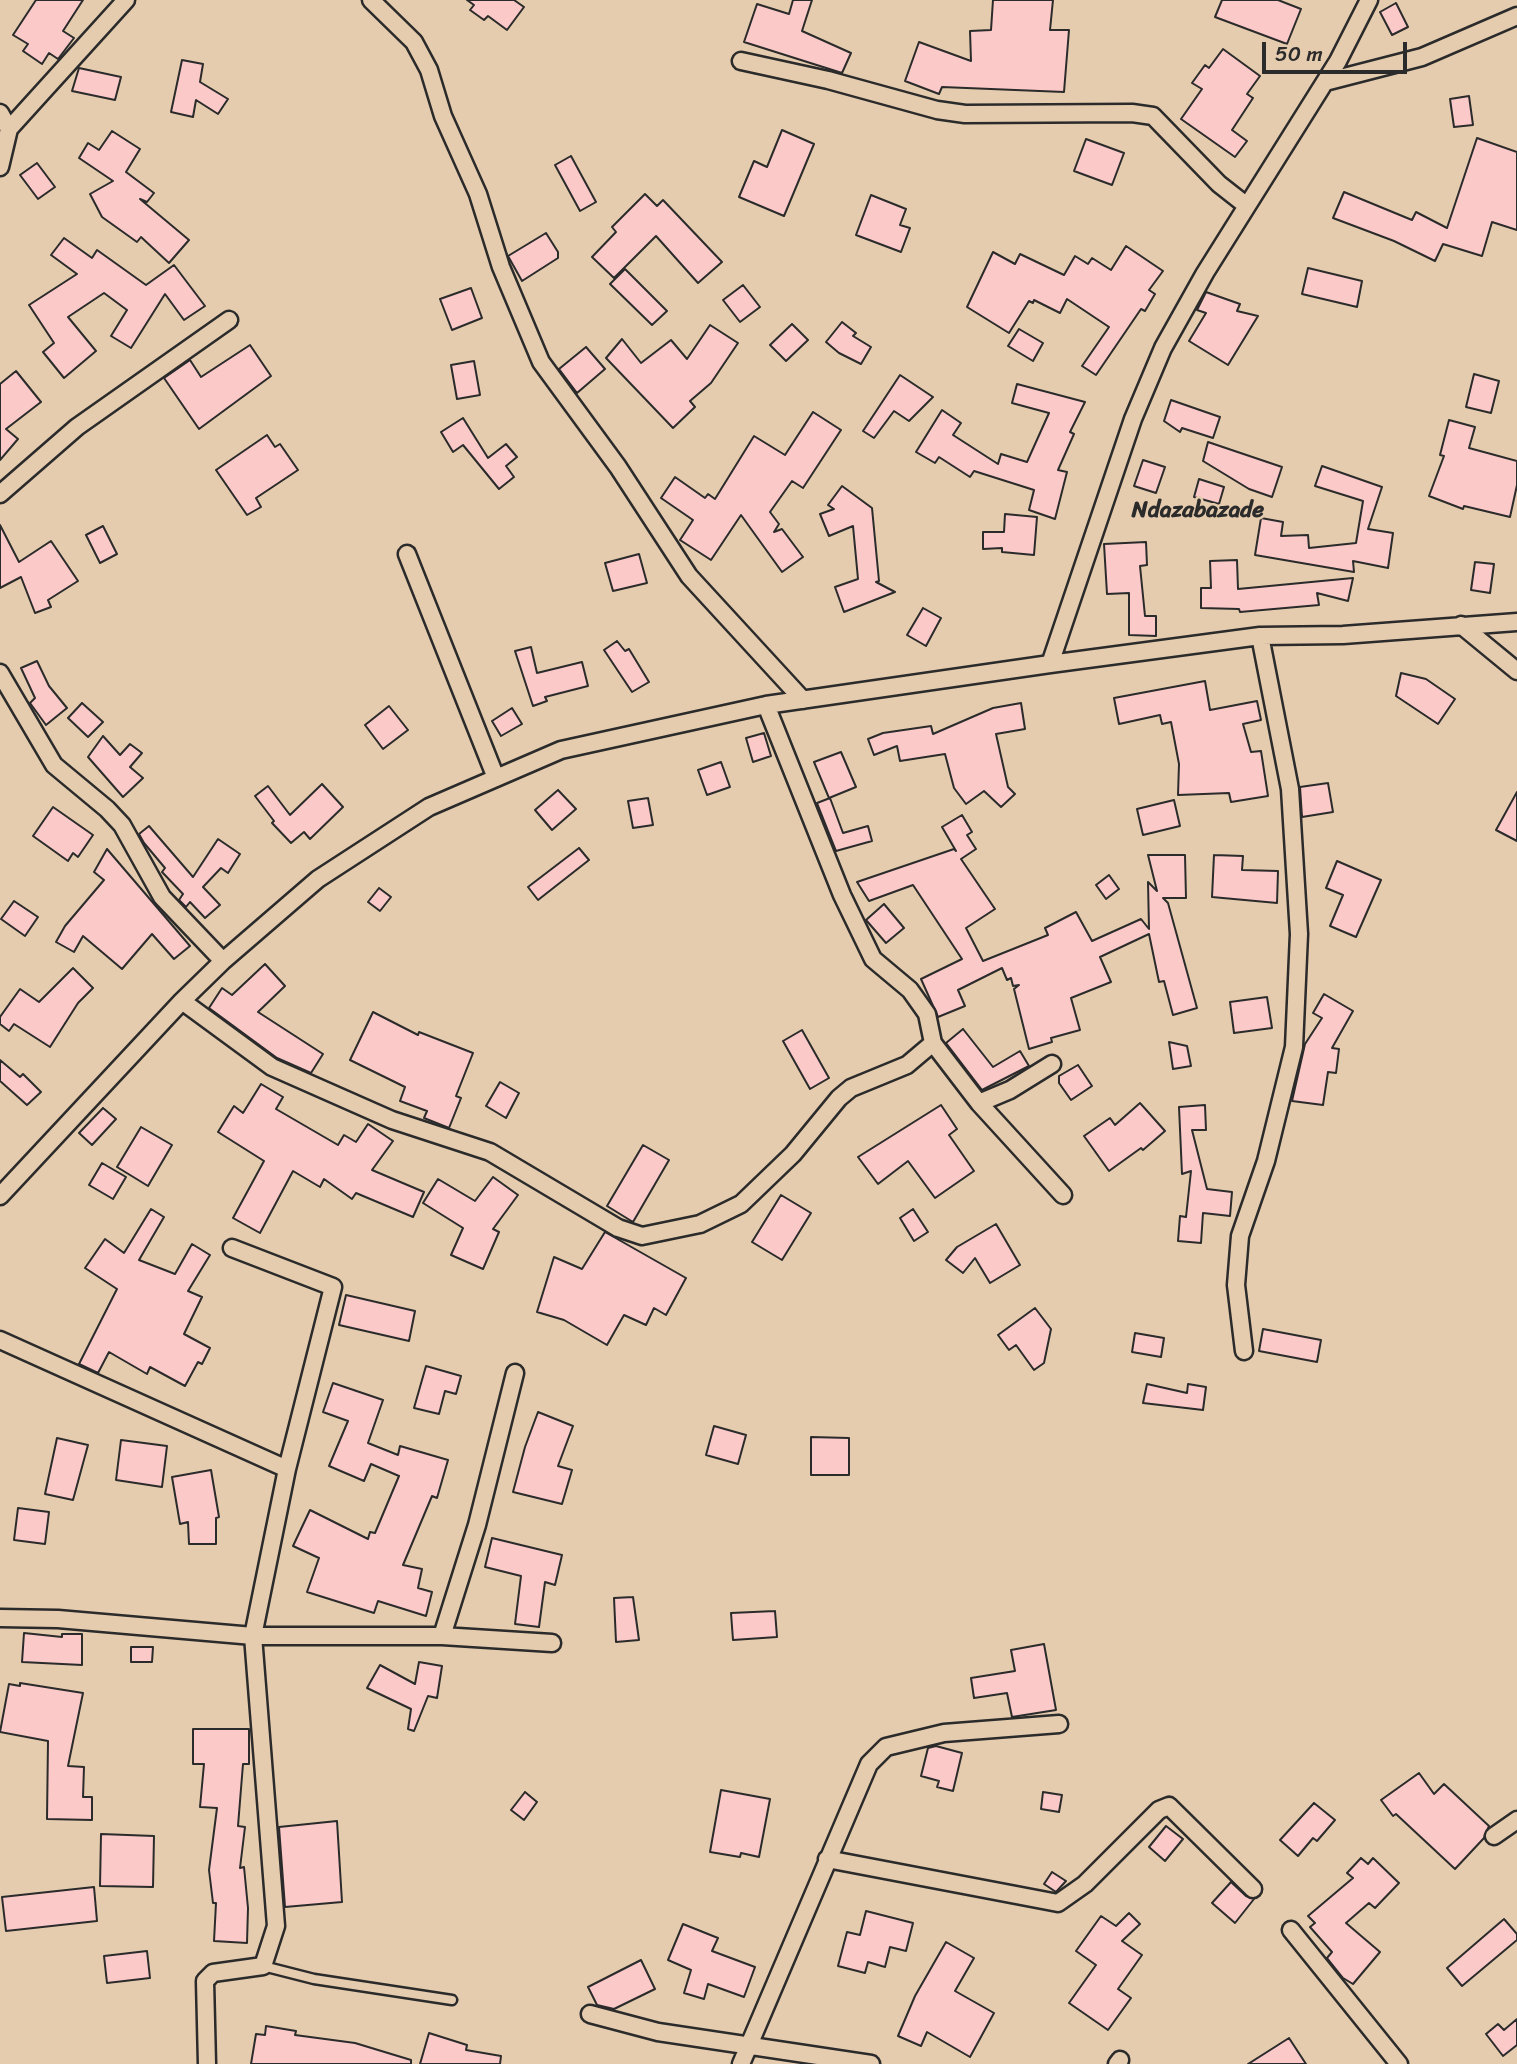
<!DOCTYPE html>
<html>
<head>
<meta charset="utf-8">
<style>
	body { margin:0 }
	#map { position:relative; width:1517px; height:2064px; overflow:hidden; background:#e6ccae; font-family:Sriracha,sans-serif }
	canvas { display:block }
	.scale { position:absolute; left:1262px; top:42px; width:145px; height:32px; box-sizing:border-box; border:4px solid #2b2b2b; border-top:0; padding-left:9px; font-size:21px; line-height:24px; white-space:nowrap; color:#2b2b2b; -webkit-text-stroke:5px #e6ccae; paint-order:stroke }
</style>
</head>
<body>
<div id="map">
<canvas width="1517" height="2064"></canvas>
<div class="scale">50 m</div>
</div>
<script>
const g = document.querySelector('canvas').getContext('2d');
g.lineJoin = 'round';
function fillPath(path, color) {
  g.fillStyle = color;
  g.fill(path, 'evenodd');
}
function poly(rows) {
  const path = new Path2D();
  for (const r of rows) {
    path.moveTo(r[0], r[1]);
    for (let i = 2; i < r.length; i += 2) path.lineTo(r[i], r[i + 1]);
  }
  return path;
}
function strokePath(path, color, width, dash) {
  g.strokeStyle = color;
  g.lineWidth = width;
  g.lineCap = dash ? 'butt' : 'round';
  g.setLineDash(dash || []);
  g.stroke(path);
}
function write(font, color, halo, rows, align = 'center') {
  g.font = font + ' Sriracha,sans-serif';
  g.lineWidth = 5;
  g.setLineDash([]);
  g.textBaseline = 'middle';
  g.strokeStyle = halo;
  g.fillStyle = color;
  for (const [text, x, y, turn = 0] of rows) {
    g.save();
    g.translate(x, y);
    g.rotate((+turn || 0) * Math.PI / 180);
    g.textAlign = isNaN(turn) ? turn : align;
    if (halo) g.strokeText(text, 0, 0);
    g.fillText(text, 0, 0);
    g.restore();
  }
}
const building = poly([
	[36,0,83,0,63,31,74,38,58,59,49,53,42,64,23,51,28,44,13,35,36,0],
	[467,0,514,0,524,7,507,30,488,16,484,20,470,10,474,5,467,0],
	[793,0,812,0,802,31,851,53,842,73,744,42,757,4,789,14,793,0],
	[993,0,1053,0,1050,30,1069,30,1064,92,942,87,939,94,905,81,919,42,971,61,970,31,991,30,993,0],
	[1222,0,1278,0,1301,9,1287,44,1215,17,1222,0],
	[1396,3,1408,27,1392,35,1380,12,1396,3],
	[1223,49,1260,76,1247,94,1253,98,1232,130,1247,141,1235,157,1181,119,1202,89,1192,83,1205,65,1209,68,1223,49],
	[182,60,203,64,200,82,228,99,218,114,196,100,193,117,171,112,182,60],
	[79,68,121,77,115,100,72,91,79,68],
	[1469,96,1473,125,1454,127,1450,99,1469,96],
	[782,130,814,144,784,216,739,197,754,161,767,167,782,130],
	[112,131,140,149,126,172,154,193,147,202,140,199,189,240,169,263,141,237,137,242,102,217,90,194,113,181,79,158,88,143,99,150,112,131],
	[1477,138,1517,152,1517,230,1492,222,1482,256,1443,244,1435,261,1394,241,1333,218,1344,192,1412,220,1416,212,1447,228,1477,138],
	[1086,139,1124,153,1112,185,1074,171,1086,139],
	[571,156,596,202,580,211,555,165,571,156],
	[37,163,55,187,38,199,20,175,37,163],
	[645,194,657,206,663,200,722,262,698,283,656,236,614,278,592,257,616,232,612,227,645,194],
	[871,195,906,209,900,225,910,228,901,252,856,235,871,195],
	[546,233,558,252,558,258,522,281,508,256,546,233],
	[64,238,92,258,97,250,146,285,174,265,205,306,184,320,165,294,131,348,111,336,127,310,104,293,68,317,96,351,64,378,43,352,54,343,29,305,77,274,51,255,64,238],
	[1126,246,1163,271,1149,290,1155,294,1145,311,1141,309,1096,375,1082,366,1109,327,1067,299,1060,313,1034,300,1033,303,1029,301,1009,333,967,307,993,252,1015,264,1020,254,1064,275,1075,256,1088,264,1092,258,1111,270,1126,246],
	[1308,268,1362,281,1357,307,1302,294,1308,268],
	[625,269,667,311,652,325,610,284,625,269],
	[743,285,760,307,740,322,723,300,743,285],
	[471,288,482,318,452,330,440,299,471,288],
	[1206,292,1240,304,1237,311,1258,316,1228,365,1189,341,1206,313,1197,310,1206,292],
	[842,322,856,333,853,336,871,347,861,364,839,353,826,342,842,322],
	[792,324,808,340,786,361,770,345,792,324],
	[710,325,738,343,711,383,690,401,695,407,673,428,606,358,622,339,641,363,671,340,687,359,710,325],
	[1019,329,1043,343,1033,361,1008,346,1019,329],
	[250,345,271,376,199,429,164,378,190,360,201,377,250,345],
	[586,347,605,369,577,393,559,369,586,347],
	[474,361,480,395,457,399,451,365,474,361],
	[16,371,41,402,6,429,18,439,0,460,0,384,16,371],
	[1474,374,1499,381,1491,413,1466,407,1474,374],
	[900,375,933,397,909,421,894,411,874,438,863,431,900,375],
	[1017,384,1085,402,1070,432,1074,434,1058,470,1067,472,1055,519,1029,510,1034,490,974,471,970,477,939,457,935,463,916,452,942,410,961,423,953,435,998,464,1001,454,1027,462,1049,413,1012,403,1017,384],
	[1171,400,1220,417,1213,438,1182,428,1180,432,1164,421,1171,400],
	[813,412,841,430,803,488,792,481,770,512,779,524,774,532,782,529,803,557,782,572,741,515,711,560,680,540,693,520,661,498,675,477,705,498,708,494,715,499,754,436,785,455,813,412],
	[463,418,488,458,506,444,517,457,506,466,514,477,499,489,463,445,453,452,441,432,463,418],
	[1449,420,1475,427,1469,448,1517,461,1517,485,1510,517,1464,506,1463,509,1429,496,1444,456,1440,455,1449,420],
	[267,435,275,447,280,444,298,470,256,498,261,507,247,515,216,470,267,435],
	[1208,442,1282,467,1272,497,1249,489,1203,461,1208,442],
	[1143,460,1165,467,1156,493,1134,486,1143,460],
	[1322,466,1382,487,1368,529,1393,533,1388,568,1353,561,1354,572,1255,555,1261,518,1283,522,1281,536,1308,535,1309,548,1356,543,1363,501,1315,486,1322,466],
	[1199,479,1224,487,1219,504,1194,497,1199,479],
	[842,486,872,508,879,581,876,582,895,592,844,612,835,587,858,579,853,526,829,536,820,514,834,509,828,505,842,486],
	[1005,514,1037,517,1034,555,1002,552,1002,548,983,549,983,532,1004,532,1005,514],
	[0,525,19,562,51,541,78,581,48,600,51,607,35,613,21,577,0,588,0,525],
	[103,526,117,554,100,563,86,535,103,526],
	[1146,542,1147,565,1140,566,1145,616,1156,616,1156,636,1129,635,1129,593,1107,594,1104,544,1146,542],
	[639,554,647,583,613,591,605,563,639,554],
	[1237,560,1238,589,1353,578,1348,601,1317,593,1319,605,1240,612,1239,609,1201,608,1201,588,1211,588,1210,561,1237,560],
	[1475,562,1494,564,1490,593,1471,590,1475,562],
	[923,608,941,618,926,646,907,635,923,608],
	[617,641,625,651,629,649,649,682,632,692,604,650,617,641],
	[531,647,537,673,582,662,588,686,545,697,547,701,533,706,515,651,531,647],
	[37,661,49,686,67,708,46,725,30,703,35,698,21,668,37,661],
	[1401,673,1426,679,1455,699,1438,724,1396,696,1401,673],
	[1205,681,1210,710,1257,701,1261,720,1243,724,1251,752,1261,751,1268,796,1231,802,1229,793,1178,795,1179,764,1171,722,1162,724,1160,715,1119,724,1114,698,1205,681],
	[82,703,103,722,88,737,68,718,82,703],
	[1021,703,1025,729,996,734,1008,787,1015,794,1001,807,984,791,966,804,954,788,945,754,900,761,897,746,874,755,868,739,883,733,931,726,933,734,993,708,1021,703],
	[389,706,408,730,383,749,365,725,389,706],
	[512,708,522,724,501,736,492,721,512,708],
	[764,733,771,756,753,762,746,738,764,733],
	[103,736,120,755,130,744,142,753,130,767,143,778,123,797,88,757,103,736],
	[841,752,856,787,829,798,814,762,841,752],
	[721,762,730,787,707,795,698,770,721,762],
	[1328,783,1333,812,1302,817,1300,787,1328,783],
	[322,784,343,807,310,839,304,832,291,843,272,823,274,821,255,796,268,786,290,815,322,784],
	[558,790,576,809,552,830,535,810,558,790],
	[1517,792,1517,841,1496,830,1517,792],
	[648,798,653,825,633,828,628,801,648,798],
	[830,798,843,833,868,826,872,841,836,851,817,803,830,798],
	[1174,800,1180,826,1143,835,1137,809,1174,800],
	[53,807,93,835,78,857,73,853,68,861,33,836,53,807],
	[962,815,972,832,967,835,976,849,961,859,995,909,966,928,983,961,1048,935,1045,928,1076,912,1092,941,1141,919,1149,929,1148,882,1157,891,1148,855,1185,855,1186,898,1163,898,1168,903,1197,1008,1173,1015,1164,981,1159,982,1149,934,1100,957,1111,982,1071,998,1080,1030,1051,1038,1052,1042,1029,1049,1014,989,1019,985,1013,986,1011,978,1007,980,1002,968,958,990,965,1006,938,1017,921,979,962,959,913,885,869,901,857,882,954,849,956,851,942,827,962,815],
	[149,826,193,877,218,839,240,854,228,873,221,868,203,887,220,905,205,918,190,902,186,907,179,900,183,894,162,872,165,868,144,843,139,834,149,826],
	[579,848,589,860,538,900,528,887,579,848],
	[107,849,190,946,174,959,152,934,122,969,83,936,74,952,56,942,65,926,104,880,94,872,107,849],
	[1214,855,1243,856,1242,870,1278,871,1277,903,1212,897,1214,855],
	[1337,861,1381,880,1356,937,1330,926,1343,895,1326,888,1337,861],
	[1109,875,1119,889,1106,899,1096,885,1109,875],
	[379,888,391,897,380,911,368,902,379,888],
	[14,901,38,917,25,936,1,919,14,901],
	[884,904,904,928,886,943,866,920,884,904],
	[265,964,285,986,258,1012,323,1054,311,1073,277,1058,209,1008,222,988,232,995,265,964],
	[73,968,93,988,78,1003,50,1047,14,1024,9,1031,0,1024,0,1017,20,989,39,1002,73,968],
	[1324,994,1353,1011,1332,1048,1339,1049,1336,1073,1328,1072,1323,1105,1292,1101,1305,1044,1322,1018,1313,1013,1324,994],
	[1267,997,1272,1028,1234,1033,1230,1002,1267,997],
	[373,1012,418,1035,419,1032,473,1053,456,1096,461,1098,449,1128,424,1118,427,1111,400,1101,405,1087,350,1060,373,1012],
	[963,1029,993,1067,1020,1051,1029,1066,982,1090,946,1043,963,1029],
	[802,1030,829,1078,810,1089,783,1041,802,1030],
	[1169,1042,1187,1046,1191,1066,1173,1069,1169,1042],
	[0,1060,20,1077,23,1074,41,1092,27,1105,0,1081,0,1060],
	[1078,1065,1092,1086,1071,1100,1059,1083,1059,1076,1078,1065],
	[500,1082,519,1093,506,1118,486,1106,500,1082],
	[261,1084,283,1097,276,1109,338,1145,344,1135,356,1142,368,1124,393,1141,372,1170,424,1192,413,1217,356,1193,352,1199,324,1179,320,1187,293,1171,260,1233,233,1218,264,1161,218,1132,234,1106,243,1113,261,1084],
	[1140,1103,1165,1131,1143,1150,1141,1148,1109,1171,1084,1136,1110,1118,1115,1125,1140,1103],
	[941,1105,957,1129,949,1135,974,1171,935,1198,908,1161,878,1184,858,1157,941,1105],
	[1205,1105,1206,1130,1192,1130,1207,1189,1232,1192,1230,1216,1203,1213,1201,1243,1178,1241,1180,1216,1186,1217,1191,1171,1182,1174,1179,1107,1205,1105],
	[103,1108,116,1119,92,1145,79,1133,103,1108],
	[141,1127,172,1145,148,1186,117,1167,141,1127],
	[643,1145,669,1160,633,1222,607,1206,643,1145],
	[102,1163,126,1177,113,1199,89,1185,102,1163],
	[493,1177,518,1195,493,1229,499,1232,483,1269,451,1255,463,1228,423,1203,438,1179,475,1201,493,1177],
	[781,1195,811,1213,782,1260,752,1242,781,1195],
	[151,1209,164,1217,139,1260,175,1274,192,1244,210,1255,188,1291,202,1297,184,1334,210,1348,202,1364,198,1362,185,1386,150,1367,147,1374,109,1352,98,1373,79,1364,117,1289,85,1268,105,1239,124,1253,151,1209],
	[913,1209,928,1232,914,1241,900,1218,913,1209],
	[996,1224,1020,1265,990,1283,975,1258,963,1273,946,1260,957,1247,996,1224],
	[605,1232,686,1278,666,1315,654,1308,646,1325,624,1315,607,1345,564,1320,537,1312,554,1257,582,1269,605,1232],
	[346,1295,415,1311,409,1341,339,1325,346,1295],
	[1035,1308,1051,1329,1044,1363,1034,1370,1016,1345,1009,1350,998,1335,1035,1308],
	[1263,1329,1321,1340,1317,1362,1259,1351,1263,1329],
	[1135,1333,1164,1338,1161,1357,1132,1352,1135,1333],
	[426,1366,461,1376,456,1394,445,1391,439,1414,414,1408,426,1366],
	[333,1383,383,1400,368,1443,398,1455,400,1446,448,1460,437,1498,432,1496,403,1565,422,1569,418,1588,432,1592,426,1616,378,1601,374,1613,307,1592,319,1558,293,1546,310,1510,368,1539,370,1532,375,1533,399,1476,371,1464,364,1481,329,1466,348,1421,323,1412,333,1383],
	[1147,1384,1187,1393,1188,1384,1206,1387,1203,1410,1143,1403,1147,1384],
	[538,1412,573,1426,558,1466,572,1470,562,1504,513,1492,525,1447,538,1412],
	[714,1426,746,1435,738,1464,706,1455,714,1426],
	[811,1437,849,1438,849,1475,811,1475,811,1437],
	[57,1438,88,1445,73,1500,45,1494,57,1438],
	[121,1440,167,1446,162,1487,116,1480,121,1440],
	[211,1470,219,1517,216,1518,216,1544,189,1544,188,1522,180,1524,172,1477,211,1470],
	[18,1508,49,1512,45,1544,14,1540,18,1508],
	[492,1538,562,1555,555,1585,545,1582,539,1627,515,1624,521,1576,485,1567,492,1538],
	[633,1597,639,1640,616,1642,614,1598,633,1597],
	[775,1611,777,1637,733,1640,731,1613,775,1611],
	[24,1633,62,1637,62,1634,82,1634,82,1665,22,1662,24,1633],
	[1044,1644,1056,1710,1012,1717,1007,1693,974,1698,971,1678,1015,1671,1011,1650,1044,1644],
	[131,1647,153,1647,152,1662,131,1662,131,1647],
	[419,1662,442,1666,437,1698,428,1696,414,1731,408,1729,411,1709,367,1688,380,1665,415,1684,419,1662],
	[20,1683,83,1693,68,1766,84,1767,83,1797,92,1797,92,1820,47,1819,48,1741,0,1732,9,1684,20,1686,20,1683],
	[193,1729,249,1729,249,1764,243,1764,238,1826,245,1827,240,1868,244,1867,248,1908,247,1943,214,1941,216,1903,213,1903,209,1870,217,1808,200,1807,204,1764,193,1764,193,1729],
	[936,1746,962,1753,953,1791,937,1787,939,1781,921,1776,928,1748,936,1746],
	[1419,1773,1434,1794,1444,1784,1489,1826,1484,1838,1455,1869,1396,1814,1393,1816,1381,1800,1419,1773],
	[721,1790,770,1799,759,1857,741,1853,740,1857,710,1852,721,1790],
	[525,1792,537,1802,524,1820,511,1810,525,1792],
	[1043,1792,1062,1795,1059,1812,1041,1809,1043,1792],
	[1314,1803,1335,1820,1317,1841,1313,1838,1298,1856,1280,1840,1314,1803],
	[337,1821,342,1902,285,1907,279,1827,337,1821],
	[1166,1826,1183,1839,1165,1861,1149,1847,1166,1826],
	[101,1834,154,1836,153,1887,100,1886,101,1834],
	[1361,1858,1368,1864,1373,1858,1399,1883,1375,1908,1369,1903,1346,1923,1380,1952,1353,1984,1343,1978,1327,1958,1332,1952,1310,1927,1315,1923,1308,1916,1353,1878,1347,1873,1361,1858],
	[1052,1872,1066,1881,1056,1892,1044,1884,1052,1872],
	[1231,1882,1246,1896,1254,1899,1235,1923,1212,1903,1231,1882],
	[94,1887,97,1921,6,1931,2,1897,94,1887],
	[866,1911,913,1923,906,1951,890,1947,885,1967,868,1962,865,1973,838,1966,847,1932,860,1935,866,1911],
	[1129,1913,1140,1924,1122,1941,1142,1955,1118,1989,1131,1998,1108,2030,1069,2003,1096,1965,1076,1951,1101,1916,1116,1926,1129,1913],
	[1504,1919,1517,1934,1517,1940,1462,1986,1447,1968,1504,1919],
	[683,1924,718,1938,712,1951,755,1967,744,1997,708,1984,704,1999,684,1993,691,1970,668,1960,683,1924],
	[946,1942,974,1958,955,1991,994,2013,970,2057,927,2032,921,2046,898,2036,915,1996,946,1942],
	[147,1951,150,1978,107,1983,104,1956,147,1951],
	[641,1960,655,1989,614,2009,597,2005,588,1987,641,1960],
	[1517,2019,1517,2045,1503,2056,1486,2034,1498,2024,1504,2030,1517,2019],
	[266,2026,296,2031,295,2035,355,2043,411,2060,411,2064,251,2064,256,2034,265,2035,266,2026],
	[429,2033,467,2045,466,2050,501,2056,500,2064,420,2064,429,2033],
	[1289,2038,1306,2064,1248,2064,1289,2038]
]);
fillPath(building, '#fac9c8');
strokePath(building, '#2b2b2b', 2);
const service = poly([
	[263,1966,314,1979,452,2000]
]);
const minor = poly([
	[371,0,414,42,429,70,443,116,478,194,501,267,541,362,618,467,689,576,803,700],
	[741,61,828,80,937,110,965,114,1132,113,1153,116,1219,184,1247,206],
	[1325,82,1422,57,1517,16],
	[0,113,9,129],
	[0,167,9,129,126,0],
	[0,494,77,427,229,320],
	[407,554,496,778],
	[1461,625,1517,671],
	[1050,664,1133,419,1163,348,1205,273,1338,61,1369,0],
	[0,673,54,765,107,809,122,825,162,897,223,961],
	[182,1001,272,1067,392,1120,490,1152,618,1228,642,1236,700,1224,741,1204,793,1154,839,1098,851,1088,907,1065,933,1043,927,1014,910,990,873,959,842,895,766,705],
	[933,1043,979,1103,1063,1195],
	[979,1103,1010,1090,1052,1064],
	[0,1196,182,1001,223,961,318,879,429,807,561,750,766,705,1050,664,1260,636,1343,635,1517,622],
	[0,1340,287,1469],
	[1244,1351,1236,1285,1240,1236,1266,1161,1294,1047,1299,934,1290,789,1260,636],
	[0,1618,58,1619,253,1636,442,1636,552,1643],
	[442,1636,477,1525,515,1373],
	[1494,1836,1517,1820],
	[827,1859,1058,1903,1085,1884,1159,1810,1169,1806,1253,1889],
	[1291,1930,1399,2064],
	[590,2014,658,2032,871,2064],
	[207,2064,205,1981,213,1973,263,1966,276,1926,253,1636,287,1469,333,1287,232,1248],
	[741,2064,869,1764,886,1747,944,1733,1059,1724],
	[1117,2064,1120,2060]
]);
strokePath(service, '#2b2b2b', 13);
strokePath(minor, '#2b2b2b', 21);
strokePath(service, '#e6ccae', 8);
strokePath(minor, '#e6ccae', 16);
write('bold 23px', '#2b2b2b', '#e6ccae', [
	["Ndazabazade",1198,511]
]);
</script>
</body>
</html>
